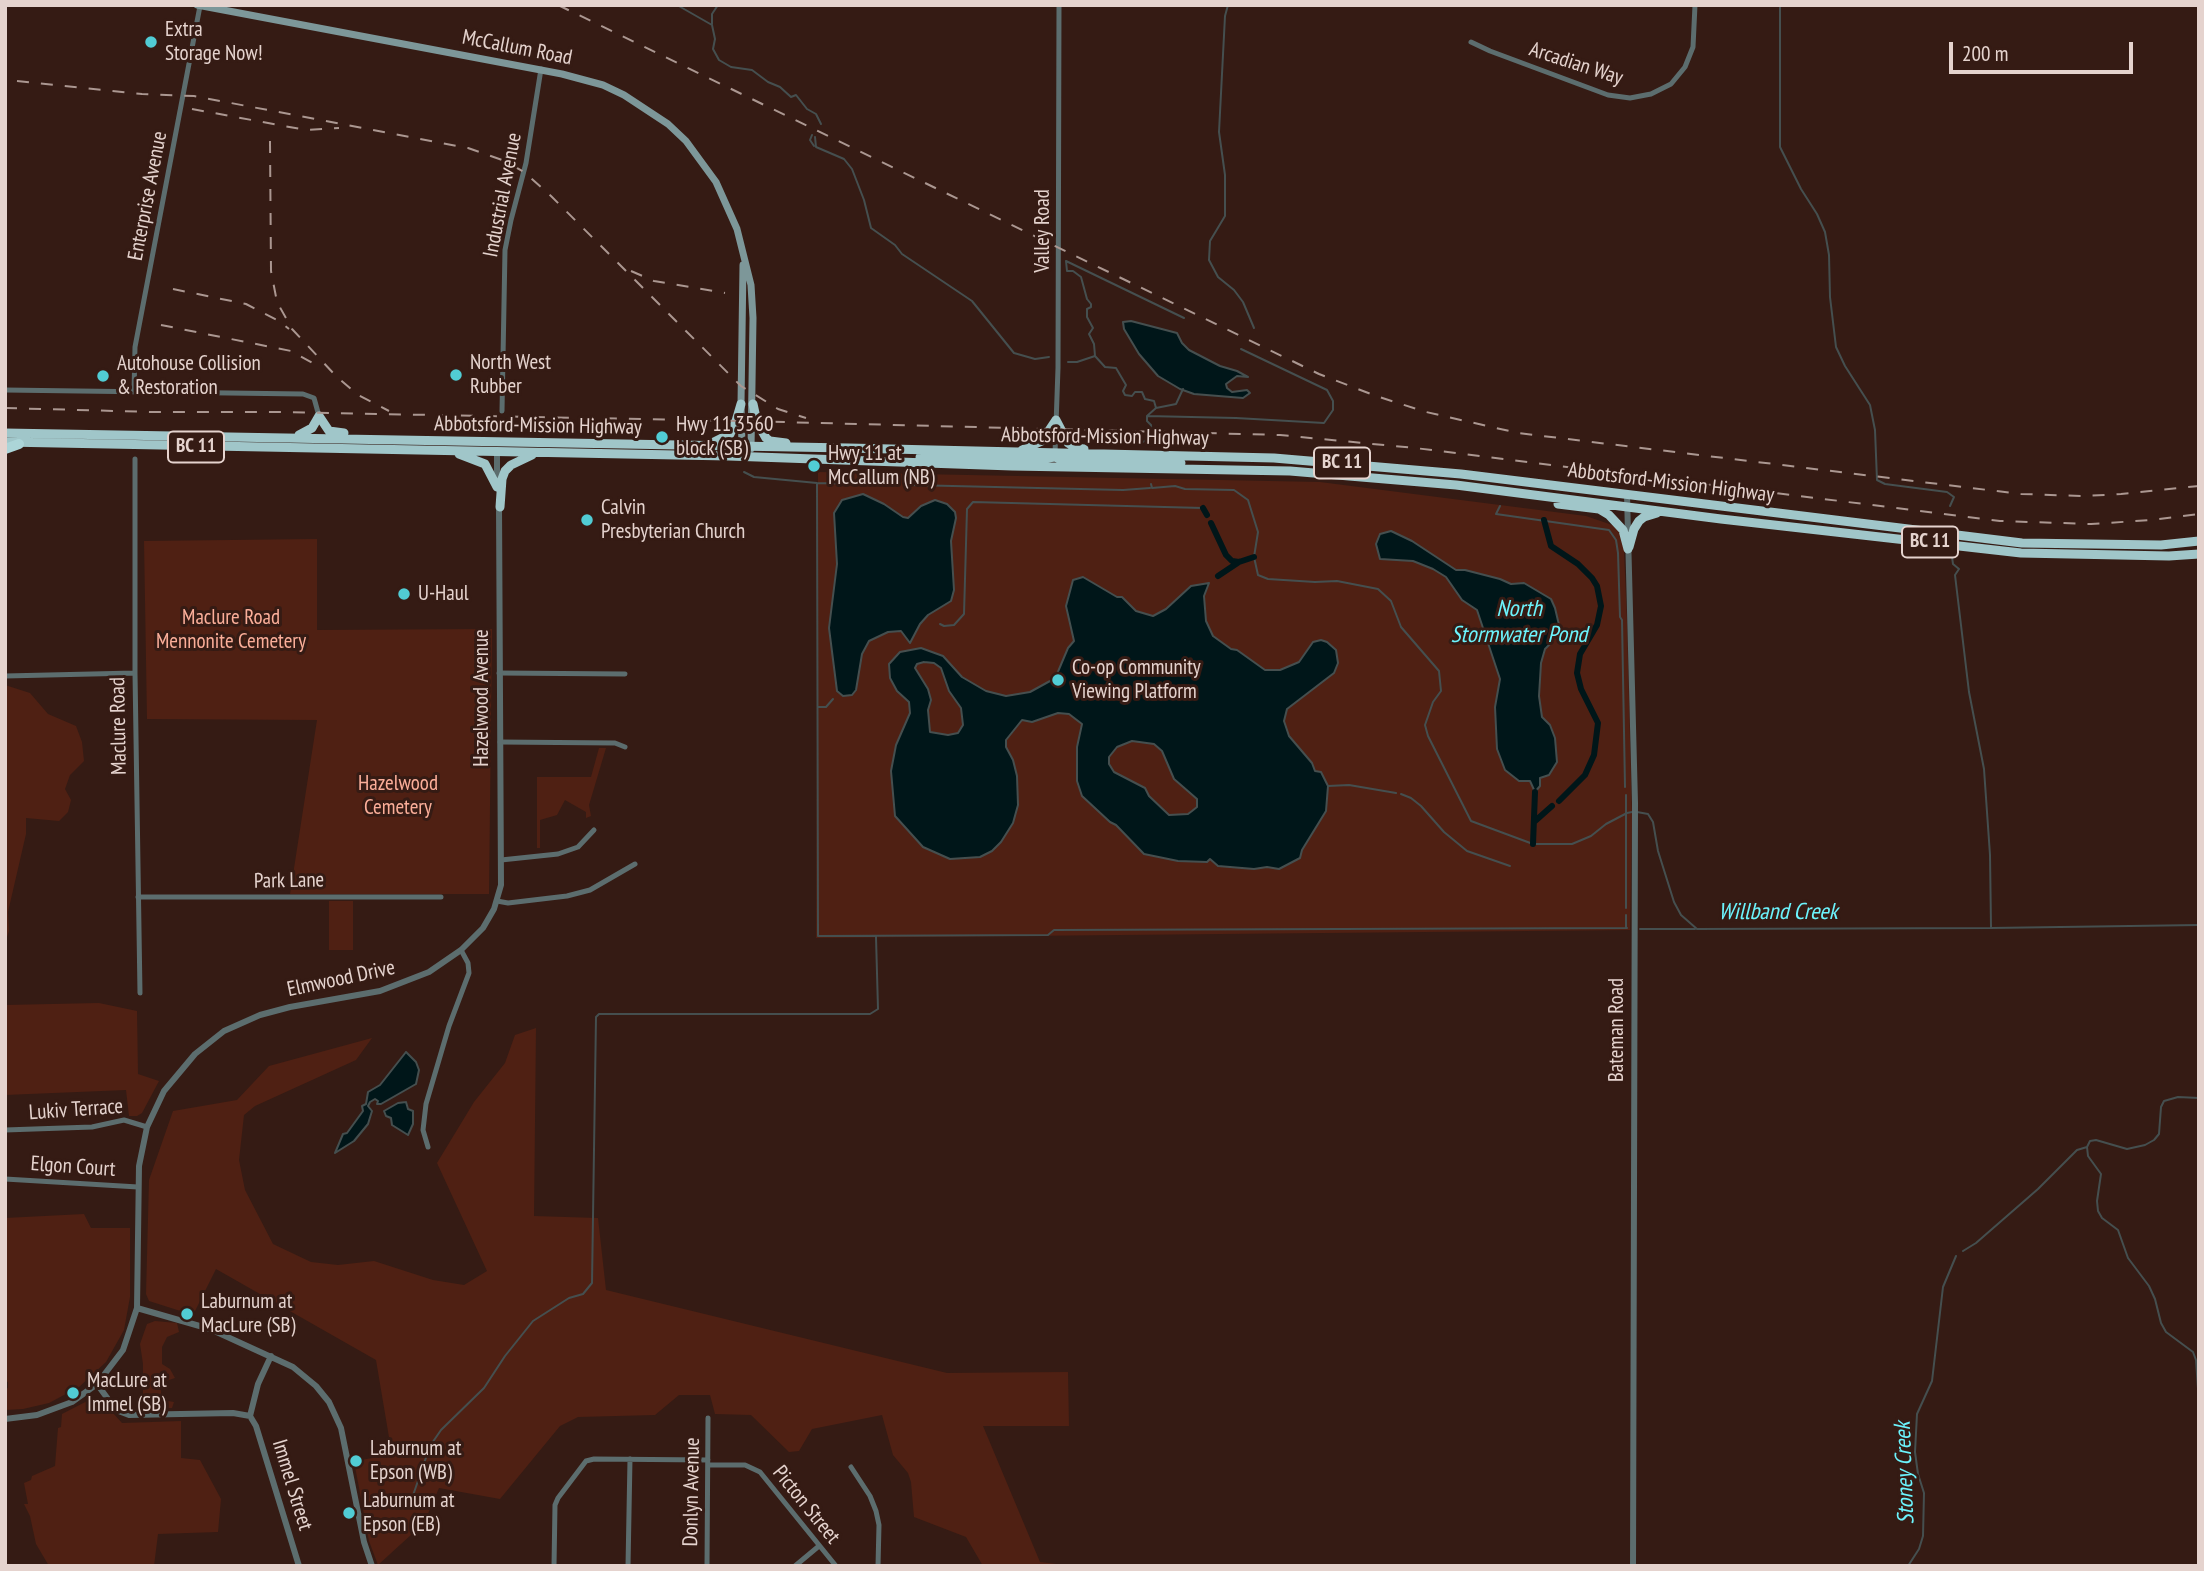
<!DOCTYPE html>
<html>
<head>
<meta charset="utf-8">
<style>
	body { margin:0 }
	#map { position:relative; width:2204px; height:1571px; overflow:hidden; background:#351b14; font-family:"PT Sans Narrow",sans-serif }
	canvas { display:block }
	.frame { position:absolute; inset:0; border:7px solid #e5d3ce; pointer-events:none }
	.scale { position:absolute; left:1949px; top:42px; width:184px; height:32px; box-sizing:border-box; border:4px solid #e5d3ce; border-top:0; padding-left:9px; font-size:21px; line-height:24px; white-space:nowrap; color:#e5d3ce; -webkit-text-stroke:5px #351b14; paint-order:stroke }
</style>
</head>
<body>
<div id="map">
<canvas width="2204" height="1571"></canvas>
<div class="frame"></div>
<div class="scale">200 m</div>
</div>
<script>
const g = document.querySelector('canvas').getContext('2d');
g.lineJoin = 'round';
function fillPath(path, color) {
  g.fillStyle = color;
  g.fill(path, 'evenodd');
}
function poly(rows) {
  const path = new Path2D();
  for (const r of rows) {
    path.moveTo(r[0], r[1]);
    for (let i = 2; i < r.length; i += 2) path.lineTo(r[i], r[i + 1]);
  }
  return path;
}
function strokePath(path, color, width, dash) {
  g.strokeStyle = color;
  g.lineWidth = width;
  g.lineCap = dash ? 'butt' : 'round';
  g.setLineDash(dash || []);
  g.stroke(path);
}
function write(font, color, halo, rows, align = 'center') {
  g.font = font + ' "PT Sans Narrow",sans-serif';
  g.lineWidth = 6;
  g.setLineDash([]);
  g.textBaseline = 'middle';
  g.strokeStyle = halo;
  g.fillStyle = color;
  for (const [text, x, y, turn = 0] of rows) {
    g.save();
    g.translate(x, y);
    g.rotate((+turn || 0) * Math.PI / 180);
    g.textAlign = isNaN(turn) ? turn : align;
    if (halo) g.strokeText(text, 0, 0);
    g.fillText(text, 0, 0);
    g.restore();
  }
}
fillPath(poly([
	[818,472,1320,482,1586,516,1615,526,1621,534,1624,550,1627,622,1632,819,1630,930,816,938],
	[317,539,317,630,492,629,489,894,290,894,317,720,147,719,144,541],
	[5,685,30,693,48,714,76,726,82,742,84,761,70,775,65,789,71,800,68,812,59,821,26,818,26,834,8,912,9,931,5,943],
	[599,748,606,748,589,805,591,816,586,818,586,812,565,800,557,815,540,820,540,848,537,848,537,777,591,777],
	[329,901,353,901,353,950,329,950],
	[99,1003,137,1011,138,1074,159,1081,142,1113,137,1116,129,1116,126,1090,5,1095,5,1005],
	[536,1028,534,1216,598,1218,606,1290,947,1373,1068,1372,1069,1426,983,1426,1040,1562,1073,1566,983,1566,966,1537,914,1517,911,1482,908,1473,893,1455,882,1415,812,1429,799,1451,789,1452,751,1415,715,1414,710,1395,679,1395,655,1415,578,1417,560,1426,500,1499,439,1488,424,1523,378,1565,369,1541,354,1461,392,1455,376,1360,216,1269,193,1315,149,1301,146,1294,149,1180,173,1111,237,1100,269,1066,372,1038,356,1060,255,1106,244,1115,239,1160,245,1190,273,1244,311,1262,338,1265,374,1261,433,1280,464,1285,487,1271,437,1163,474,1102,505,1063,515,1035],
	[84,1214,91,1228,130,1228,130,1297,124,1330,106,1362,79,1387,49,1403,23,1409,5,1410,5,1389,8,1388,8,1382,5,1381,5,1218],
	[155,1321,177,1323,179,1332,167,1337,162,1347,162,1364,170,1369,175,1378,160,1383,162,1400,174,1402,172,1408,148,1408,143,1404,143,1364,140,1344,147,1324],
	[93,1398,101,1400,122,1423,181,1421,181,1458,200,1460,221,1499,218,1532,158,1534,154,1566,49,1566,36,1544,30,1516,24,1504,28,1504,24,1483,31,1480,32,1476,55,1466,58,1428,61,1427,62,1414]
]), '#4f2013');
const water = poly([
	[1131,321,1177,333,1182,343,1189,350,1220,366,1237,371,1248,377,1237,376,1226,384,1227,388,1232,392,1247,390,1250,393,1243,398,1194,394,1180,389,1158,376,1139,354,1124,329,1123,322,1131,321],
	[863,494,884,504,903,517,908,518,921,506,935,500,947,504,955,512,956,518,951,541,954,590,951,601,928,615,920,624,910,643,901,631,888,632,869,641,862,654,856,690,852,695,843,696,837,691,829,628,837,564,834,513,842,500,863,494],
	[1391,531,1412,541,1456,570,1465,570,1500,579,1511,584,1524,583,1551,599,1555,608,1559,625,1552,642,1545,649,1541,663,1539,696,1542,717,1550,725,1555,738,1557,762,1549,775,1540,778,1540,786,1535,792,1530,781,1519,781,1505,770,1497,749,1495,707,1500,679,1477,610,1462,600,1446,577,1433,569,1413,561,1380,559,1376,544,1380,534,1391,531],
	[1083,577,1117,597,1122,597,1136,611,1153,616,1166,609,1191,586,1209,583,1204,596,1206,621,1213,636,1231,649,1237,650,1265,670,1280,670,1299,662,1313,642,1321,640,1327,642,1336,650,1338,663,1334,673,1287,709,1284,721,1289,736,1312,763,1315,771,1321,772,1328,786,1326,811,1302,850,1300,858,1279,869,1267,867,1254,869,1218,866,1210,859,1207,862,1178,861,1144,854,1116,825,1110,822,1082,796,1077,781,1077,747,1082,724,1069,714,1058,713,1032,722,1022,720,1006,740,1006,747,1013,760,1017,776,1018,805,1013,823,1001,842,992,851,980,857,950,859,923,847,895,816,891,771,896,745,910,713,909,702,897,691,890,678,889,664,900,652,921,648,943,656,962,677,986,691,1006,696,1030,692,1050,681,1057,674,1068,648,1074,641,1066,606,1073,580,1083,577],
	[924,662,934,663,941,668,949,691,961,708,963,725,958,733,948,735,930,732,928,710,931,700,928,689,915,668,917,664,924,662],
	[1132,741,1154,744,1162,751,1174,779,1197,799,1197,807,1192,811,1188,814,1169,815,1149,796,1145,788,1114,772,1109,764,1109,757,1117,747,1132,741],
	[406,1052,416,1062,419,1070,416,1084,381,1104,377,1104,378,1101,375,1099,370,1102,368,1106,372,1111,368,1124,354,1141,335,1153,343,1134,347,1133,363,1111,362,1106,366,1104,368,1092,380,1085,406,1052],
	[406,1102,408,1109,413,1111,413,1124,408,1135,392,1125,391,1118,386,1116,384,1111,398,1103,406,1102]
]);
fillPath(water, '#001619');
strokePath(water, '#454f4f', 2);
strokePath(poly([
	[677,5,712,25,715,39,713,49,719,60,731,67,752,70,768,82,780,87,791,97,796,95,807,109,816,114,821,124],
	[1228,5,1225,16,1219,132,1225,175,1225,216,1210,241,1209,260,1218,277,1234,290,1243,302,1254,328],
	[1780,5,1780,147,1801,189,1817,214,1825,232,1829,255,1830,297,1836,347,1845,366,1870,405,1875,430,1877,480,1885,484,1947,492,1954,497,1950,506],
	[712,24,712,14,718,5],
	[812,135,810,140,814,146],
	[815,137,816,147,844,159,852,169,864,200,871,228,895,245,902,254,972,301,1014,353,1035,359,1049,357],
	[1095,356,1094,344,1089,334,1093,328,1087,317,1087,309,1091,307,1091,304,1087,299,1081,277,1073,271,1067,271,1066,261,1184,318],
	[1068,362,1077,362,1095,356,1105,367,1116,368,1126,385,1123,391,1125,395,1132,396,1135,392,1142,392,1145,399,1154,401,1156,408,1147,416,1147,421,1151,425,1152,436,1140,444],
	[1156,408,1176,404,1183,389],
	[1147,416,1236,418,1324,423,1333,410,1333,401,1327,390,1241,349],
	[744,472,754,477,817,483,897,484],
	[817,483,818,936,1048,935,1054,930,1627,928],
	[1151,484,1152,488,1175,486,1185,489,1234,490,1248,500,1258,532,1254,557,1258,575,1268,579,1315,582,1337,581,1378,589,1391,601,1401,627,1439,671,1441,691,1433,702,1425,725,1428,736,1471,821,1533,844,1572,844,1591,836,1606,824,1627,813,1632,812],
	[910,485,1123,490,1150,488],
	[1500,506,1496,514,1609,530,1616,540,1618,553,1620,617,1622,620,1625,787],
	[1952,557,1953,564,1959,569,1955,575,1969,692,1984,769,1990,855,1991,927],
	[940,624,944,626,954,625,964,614,967,509,973,502,1203,508],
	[818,707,826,707,833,699],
	[1328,786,1349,785,1396,793],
	[1401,794,1411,798,1421,806,1444,832,1467,851,1510,866],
	[1626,795,1626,908],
	[1637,812,1648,814,1653,822,1658,851,1674,902,1681,915,1697,929,1991,928,2199,925],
	[1626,927,1626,915],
	[1640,929,1695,929],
	[2199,1098,2178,1097,2164,1101,2161,1107,2159,1134,2154,1140,2145,1145,2127,1149,2096,1140,2090,1141,2087,1147,2088,1156,2101,1174,2097,1201,2098,1211,2102,1218,2118,1230,2128,1258,2149,1286,2155,1299,2161,1323,2166,1332,2193,1352,2196,1360,2199,1403],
	[1963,1251,1976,1243,2038,1189,2077,1150,2087,1147],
	[409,1507,430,1446,441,1430,484,1388,505,1356,533,1321,569,1298,583,1294,592,1283,596,1017,599,1014,870,1014,878,1009,876,937],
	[1908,1566,1919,1549,1923,1536,1924,1493,1918,1474,1915,1452,1917,1414,1932,1381,1943,1287,1956,1256]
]), '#454f4f', 2);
strokePath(poly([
	[1203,508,1207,515],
	[1544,520,1551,546,1578,564,1592,578,1597,586,1601,606,1597,625,1580,654,1577,673,1581,689,1598,723,1594,755,1585,775,1559,801],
	[1211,523,1226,555,1232,561,1239,562,1254,557],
	[1218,576,1239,562],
	[1534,822,1552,806],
	[1533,844,1535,792]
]), '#001619', 6);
strokePath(poly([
	[1471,42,1490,51,1608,95,1630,98,1651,94,1671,84,1685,67,1693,47,1695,5],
	[5,390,303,394,314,398,319,416],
	[134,392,135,347,200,6],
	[502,411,505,250,511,220,526,163,541,69],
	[1055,454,1058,368,1059,5],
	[135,459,135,673,140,993],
	[499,673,625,674],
	[5,676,135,673],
	[500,742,615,743,625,747],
	[501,860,558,854,578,847,594,830],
	[138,897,441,897],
	[497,901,508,903,567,896,590,890,635,864],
	[5,1130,92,1127,124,1120,147,1127],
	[428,1147,423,1130,426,1104,449,1026,469,973,468,963,461,950],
	[5,1179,138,1187],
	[708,1465,745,1465,760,1472,836,1566],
	[851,1467,870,1496,876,1511,879,1525,878,1566],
	[554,1566,555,1505,558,1498,586,1461,594,1459,708,1460],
	[628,1566,630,1459],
	[707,1566,708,1418],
	[795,1566,819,1546]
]), '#5c6d6e', 5);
strokePath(poly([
	[497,485,497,452],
	[1627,495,1635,803,1633,1566],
	[137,1308,210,1329,293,1367,316,1386,329,1402,341,1428,364,1542,372,1566],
	[271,1356,258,1384,250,1416,256,1426,299,1566],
	[97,1384,116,1410,129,1415,233,1413,250,1416],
	[5,1419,37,1415,72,1402,97,1384,123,1350,137,1308,139,1166,147,1127,164,1091,195,1054,224,1031,260,1015,290,1007,380,991,429,972,461,950,483,928,494,909,501,885,499,506]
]), '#5c6d6e', 6);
strokePath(poly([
	[197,5,562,74,603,85,624,95,668,124,686,141,716,182,737,229,751,285,753,318,751,449],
	[743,265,741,404,742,447,748,456]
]), '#7d9799', 7);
strokePath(poly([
	[753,404,757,422,766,438,770,441,786,443],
	[319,416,329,431,344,433],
	[1056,420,1068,443,1076,448,1084,449],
	[5,433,848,448,1274,458,1461,474,2022,543,2161,545,2199,541],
	[299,435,312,428,319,416],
	[5,442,729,456,1012,466,1290,471,1456,485,1721,519,2021,553,2169,556,2199,554],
	[710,444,730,434,736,421,741,404],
	[1022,450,1042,441,1056,420],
	[459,454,485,464,497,487],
	[920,457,1033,460,1055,457,1063,460,1181,463],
	[1558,504,1599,509,1609,515,1623,530,1628,549],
	[500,507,502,479,505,471,511,465,532,455],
	[1629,547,1634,529,1639,521,1644,517,1657,513]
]), '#a0c6c9', 9);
strokePath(poly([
	[5,449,19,444]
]), '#acd5d8', 10);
strokePath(poly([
	[558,5,1319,374,1376,396,1426,412,1518,433,2021,494,2084,496,2121,494,2199,486],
	[17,81,142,94,194,96,468,148,505,161,524,172,551,196,741,386,778,409,806,418],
	[192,109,306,130,339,128],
	[270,141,271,271,277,302,292,329,336,376,358,395,389,411],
	[631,271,654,281,725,293],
	[173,289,246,304,279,321,289,329],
	[161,325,291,351,320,367],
	[5,408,153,412,276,412,743,421,1280,435,1415,448,2000,521,2091,524,2152,520,2199,514]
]), '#ab9791', 2, [12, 12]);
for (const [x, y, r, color] of [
	[151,42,7,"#51ccd4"],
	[456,375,7,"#51ccd4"],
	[103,376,7,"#51ccd4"],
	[662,437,7,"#51ccd4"],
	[814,466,7,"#51ccd4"],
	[587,520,7,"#51ccd4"],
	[404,594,7,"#51ccd4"],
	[1058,680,7,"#51ccd4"],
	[187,1314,7,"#51ccd4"],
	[73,1393,7,"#51ccd4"],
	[356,1461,7,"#51ccd4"],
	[349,1513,7,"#51ccd4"]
]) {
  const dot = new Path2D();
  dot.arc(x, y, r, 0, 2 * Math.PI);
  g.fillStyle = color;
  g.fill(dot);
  strokePath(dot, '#351b14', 2.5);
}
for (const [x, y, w] of [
	[196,447,56],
	[1342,463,56],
	[1930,542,56]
]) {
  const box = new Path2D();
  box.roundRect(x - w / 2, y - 15.5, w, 31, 5);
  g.fillStyle = '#351b14';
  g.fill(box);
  strokePath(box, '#e5d3ce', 2);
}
write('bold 19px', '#e5d3ce', null, [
	["BC 11",196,447],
	["BC 11",1342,463],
	["BC 11",1930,542]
]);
write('21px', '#e5d3ce', '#351b14', [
	["Extra",165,30],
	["Storage Now!",165,54],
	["North West",470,363],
	["Rubber",470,387],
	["Autohouse Collision",117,364],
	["& Restoration",117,388],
	["Hwy 11 3560",676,425],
	["block (SB)",676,449],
	["Hwy 11 at",828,454],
	["McCallum (NB)",828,478],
	["Calvin",601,508],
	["Presbyterian Church",601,532],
	["U-Haul",418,594],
	["Co-op Community",1072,668],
	["Viewing Platform",1072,692],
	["Laburnum at",201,1302],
	["MacLure (SB)",201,1326],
	["MacLure at",87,1381],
	["Immel (SB)",87,1405],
	["Laburnum at",370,1449],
	["Epson (WB)",370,1473],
	["Laburnum at",363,1501],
	["Epson (EB)",363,1525]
], 'left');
write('21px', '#e5d3ce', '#351b14', [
	["McCallum Road",517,48,11],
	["Arcadian Way",1576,64,18],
	["Industrial Avenue",503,195,-79],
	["Enterprise Avenue",148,196,-79],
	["Valley Road",1043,231,-90],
	["Abbotsford-Mission Highway",538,426,1],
	["Abbotsford-Mission Highway",1105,437,1],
	["Abbotsford-Mission Highway",1671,483,7],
	["Hazelwood Avenue",482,698,-90],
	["Maclure Road",119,726,-91],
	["Park Lane",289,881,-1],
	["Elmwood Drive",341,979,-12],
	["Bateman Road",1617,1030,-90],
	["Lukiv Terrace",76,1110,-4],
	["Elgon Court",73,1167,4],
	["Immel Street",292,1485,73],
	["Donlyn Avenue",692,1492,-89],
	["Picton Street",806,1505,51]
]);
write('21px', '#fbae99', '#351b14', [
	["Maclure Road",231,618],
	["Mennonite Cemetery",231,642],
	["Hazelwood",398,784],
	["Cemetery",398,808]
]);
write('italic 23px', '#6cf4fd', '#351b14', [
	["North",1519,609],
	["Stormwater Pond",1519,635],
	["Willband Creek",1778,912],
	["Stoney Creek",1905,1473,-92]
]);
</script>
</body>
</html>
